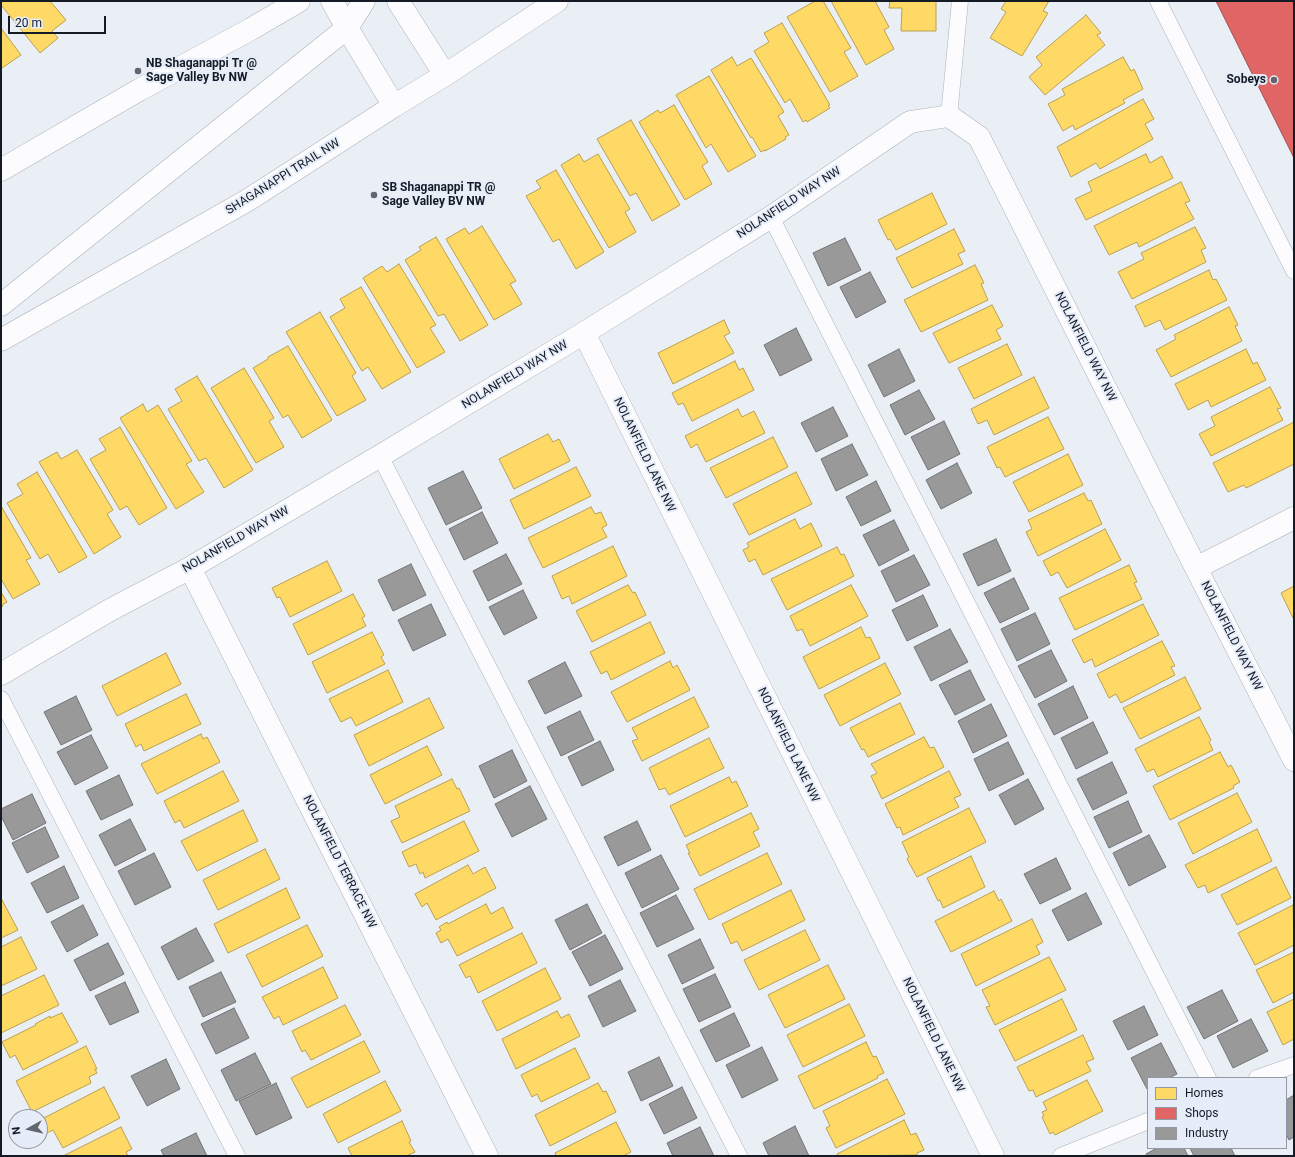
<!DOCTYPE html>
<html>
<head>
<meta charset="utf-8">
<style>
	body { margin:0 }
	#map { position:relative; width:1295px; height:1157px; overflow:hidden; background:#eaeef5; font-family:Roboto,sans-serif }
	canvas { display:block }
	.frame { position:absolute; inset:0; border:2px solid #151b25; pointer-events:none }
	.legend { position:absolute; left:1147px; top:1077px; width:140px; height:72px; box-sizing:border-box; background:#e6edf9; border:1px solid #9299a4; margin:0; padding:5px 7px; list-style:none; font-size:12px; color:#151b25 }
	.legend li { display:flex; align-items:center; gap:8px; height:20px }
	.legend b { width:20px; border:1px solid #9299a4 }
	.north { position:absolute; left:8px; top:1109px; width:40px; height:40px; box-sizing:border-box; background:#e6edf9; border:1px solid #9299a4; border-radius:50%; rotate:262deg; font-size:11px; font-weight:700; line-height:16px; text-align:center; color:#151b25 }
	.north::after { content:''; display:block; margin:auto; width:14px; height:18px; background:#60656e; clip-path:polygon(50% 0,100% 100%,50% 72%,0 100%) }
	.scale { position:absolute; left:8px; top:16px; width:98px; height:18px; box-sizing:border-box; border:2px solid #151b25; border-top:0; padding-left:5px; font-size:12px; line-height:14px; white-space:nowrap; color:#151b25; -webkit-text-stroke:3px #e6edf9; paint-order:stroke }
</style>
</head>
<body>
<div id="map">
<canvas width="1295" height="1157"></canvas>
<div class="frame"></div>
<ul class="legend">
<li><b style="height:11px;background:#ffd966"></b>Homes</li>
<li><b style="height:11px;background:#e06666"></b>Shops</li>
<li><b style="height:11px;background:#999"></b>Industry</li>
</ul>
<div class="north">N</div>
<div class="scale">20 m</div>
</div>
<script>
const g = document.querySelector('canvas').getContext('2d');
g.lineJoin = 'round';
function fillPath(path, color) {
  g.fillStyle = color;
  g.fill(path, 'evenodd');
}
function poly(rows) {
  const path = new Path2D();
  for (const r of rows) {
    path.moveTo(r[0], r[1]);
    for (let i = 2; i < r.length; i += 2) path.lineTo(r[i], r[i + 1]);
  }
  return path;
}
function strokePath(path, color, width, dash) {
  g.strokeStyle = color;
  g.lineWidth = width;
  g.lineCap = dash ? 'butt' : 'round';
  g.setLineDash(dash || []);
  g.stroke(path);
}
function write(font, color, halo, rows, align = 'center') {
  g.font = font + ' Roboto,sans-serif';
  g.lineWidth = 4;
  g.setLineDash([]);
  g.textBaseline = 'middle';
  g.strokeStyle = halo;
  g.fillStyle = color;
  for (const [text, x, y, turn = 0] of rows) {
    g.save();
    g.translate(x, y);
    g.rotate((+turn || 0) * Math.PI / 180);
    g.textAlign = isNaN(turn) ? turn : align;
    if (halo) g.strokeText(text, 0, 0);
    g.fillText(text, 0, 0);
    g.restore();
  }
}
const homes = poly([
	[1,1,50,1,66,20,52,31,58,38,40,53,1,5,1,1],
	[815,1,823,1,851,48,844,52,858,76,830,92,787,17,815,1],
	[831,1,875,1,889,27,884,30,894,49,866,65,831,1],
	[890,1,936,1,936,31,901,31,902,8,889,8,890,1],
	[1006,1,1049,1,1043,11,1048,13,1022,56,990,38,1006,12,1001,9,1006,1],
	[1086,15,1101,33,1097,35,1105,45,1045,95,1029,77,1042,65,1036,57,1086,15],
	[782,23,830,105,828,106,830,108,807,122,806,120,803,122,790,99,785,103,754,51,769,42,764,33,782,23],
	[1,28,21,55,2,68,1,67,1,28],
	[732,57,737,66,751,58,784,112,778,116,789,135,785,137,786,139,765,151,765,150,761,152,752,137,751,138,711,70,732,57],
	[1123,57,1131,71,1134,69,1143,89,1123,100,1125,103,1075,130,1073,125,1063,131,1048,104,1065,95,1062,89,1123,57],
	[709,76,756,156,728,172,711,144,706,148,676,95,709,76],
	[1143,99,1154,119,1145,124,1153,139,1100,169,1096,163,1071,177,1057,147,1143,99],
	[674,105,708,162,702,166,712,184,685,200,639,122,658,110,660,113,674,105],
	[631,120,680,205,652,221,636,193,630,196,597,139,631,120],
	[579,154,584,162,598,154,630,209,625,212,636,232,609,248,561,165,579,154],
	[1146,154,1150,163,1162,156,1173,178,1086,220,1075,199,1092,191,1088,182,1146,154],
	[556,170,604,252,576,269,559,239,553,242,526,196,541,188,536,181,556,170],
	[1181,182,1190,201,1185,203,1194,219,1139,247,1137,242,1109,255,1094,226,1181,182],
	[932,193,947,224,896,250,890,239,888,240,878,220,932,193],
	[482,226,516,281,510,284,522,304,494,320,446,239,465,228,469,234,482,226],
	[1195,227,1206,248,1201,250,1206,262,1132,299,1118,272,1144,259,1141,253,1195,227],
	[954,229,965,251,958,254,963,264,912,288,896,258,954,229],
	[436,237,488,325,460,341,444,314,438,316,405,260,421,250,419,247,436,237],
	[399,264,436,325,430,328,445,352,417,368,363,278,382,266,387,272,399,264],
	[975,265,984,283,981,284,988,300,921,332,904,300,975,265],
	[1209,270,1213,280,1216,279,1227,300,1165,330,1160,320,1145,327,1135,306,1209,270],
	[361,287,411,372,382,389,368,367,362,371,330,317,345,308,340,299,361,287],
	[992,305,1003,326,996,330,1001,339,949,363,933,333,992,305],
	[1229,307,1238,325,1235,326,1242,341,1171,377,1156,350,1176,339,1174,335,1229,307],
	[320,312,356,373,352,376,366,400,337,416,286,332,320,312],
	[724,320,730,333,724,336,734,353,673,384,658,353,724,320],
	[1007,344,1022,375,974,399,958,368,1007,344],
	[288,346,332,420,302,438,288,415,283,418,253,368,268,359,268,357,288,346],
	[1246,349,1253,364,1257,362,1266,380,1211,407,1208,400,1188,410,1175,384,1246,349],
	[735,361,739,370,743,368,754,390,692,421,683,403,678,405,672,393,735,361],
	[244,368,274,418,269,421,284,447,256,463,211,388,244,368],
	[197,376,253,470,224,488,206,458,199,461,168,409,182,401,175,389,197,376],
	[1034,377,1049,408,994,435,987,420,978,424,971,409,1034,377],
	[1270,387,1281,408,1277,409,1283,420,1211,456,1199,434,1215,426,1211,417,1270,387],
	[143,404,147,412,158,405,192,461,186,464,204,492,176,509,120,418,143,404],
	[738,409,742,417,754,411,765,433,706,462,697,444,691,448,685,436,738,409],
	[1048,417,1064,449,1005,477,1000,467,997,468,987,447,1048,417],
	[1294,422,1294,464,1246,488,1244,485,1228,492,1213,463,1294,422],
	[120,427,167,508,139,525,127,506,120,510,90,459,106,450,99,439,120,427],
	[548,434,553,442,559,439,570,461,514,489,499,459,548,434],
	[773,437,788,467,726,498,710,468,773,437],
	[77,450,113,510,107,514,121,537,94,554,39,462,57,452,61,459,77,450],
	[1068,454,1083,485,1029,512,1013,482,1068,454],
	[576,467,591,496,524,529,510,500,576,467],
	[37,472,87,557,59,573,48,554,40,559,7,503,23,494,17,484,37,472],
	[796,472,812,504,749,535,733,504,796,472],
	[1084,493,1088,501,1091,500,1102,524,1038,556,1026,532,1032,529,1028,520,1084,493],
	[1,506,31,558,26,560,40,584,13,599,1,579,1,506],
	[591,507,595,514,601,512,607,525,602,528,607,537,543,568,528,538,591,507],
	[795,519,800,529,811,523,822,546,763,575,755,559,749,562,743,550,749,547,747,543,795,519],
	[1105,529,1121,560,1067,588,1058,572,1051,576,1043,561,1105,529],
	[613,546,627,576,572,604,569,596,562,599,552,576,613,546],
	[837,547,841,555,844,554,854,576,787,610,771,579,837,547],
	[327,561,342,591,290,617,280,597,277,598,272,588,327,561],
	[1129,565,1137,582,1134,583,1142,599,1075,630,1059,598,1129,565],
	[628,585,633,593,635,592,646,615,592,642,576,611,628,585],
	[851,585,868,616,810,646,802,629,797,631,790,616,851,585],
	[1294,586,1294,620,1281,593,1294,586],
	[1,592,7,602,2,605,3,606,1,607,1,592],
	[353,594,365,616,362,618,366,626,308,655,293,624,353,594],
	[1143,604,1159,635,1095,667,1092,659,1084,663,1072,640,1143,604],
	[650,622,665,653,611,680,607,671,601,674,590,652,650,622],
	[861,627,866,638,870,637,880,658,819,689,803,657,861,627],
	[372,632,384,655,381,657,385,664,327,693,312,662,372,632],
	[1162,641,1175,666,1171,667,1175,675,1121,703,1116,694,1109,698,1097,674,1162,641],
	[166,653,181,684,117,716,102,686,166,653],
	[670,661,673,668,677,665,690,690,627,722,611,692,670,661],
	[885,663,901,694,840,726,824,695,885,663],
	[388,670,403,702,356,726,351,717,341,722,329,699,388,670],
	[1185,677,1201,709,1140,739,1123,708,1185,677],
	[186,694,201,724,144,751,141,744,136,747,125,724,186,694],
	[694,697,709,727,642,761,632,741,638,739,632,728,694,697],
	[429,698,444,728,369,766,354,735,429,698],
	[900,703,915,734,868,757,864,749,862,750,850,728,900,703],
	[1199,717,1211,740,1209,742,1213,750,1158,777,1154,769,1147,772,1135,749,1199,717],
	[201,734,203,739,207,737,220,762,157,794,141,764,201,734],
	[924,737,930,748,934,747,944,767,882,799,871,776,877,773,871,764,924,737],
	[709,738,724,768,669,795,665,788,659,790,649,768,709,738],
	[427,746,442,775,385,804,370,775,427,746],
	[1220,752,1228,767,1231,765,1240,782,1233,786,1234,788,1170,820,1153,786,1220,752],
	[223,771,239,801,184,828,180,820,175,823,164,801,223,771],
	[949,771,961,795,954,798,959,807,903,835,900,827,897,828,885,804,949,771],
	[729,777,732,783,736,781,748,806,685,837,670,806,729,777],
	[452,779,457,789,459,788,470,811,402,843,391,821,400,817,395,806,452,779],
	[1237,793,1252,822,1193,854,1178,823,1237,793],
	[969,808,986,842,917,877,907,859,909,857,902,842,969,808],
	[243,810,258,841,197,871,181,841,243,810],
	[751,813,759,829,753,832,760,846,700,876,688,853,690,853,686,845,751,813],
	[464,821,479,851,425,878,423,872,420,874,416,864,409,867,402,852,464,821],
	[1257,829,1272,861,1208,893,1205,885,1198,888,1185,865,1257,829],
	[265,849,280,879,218,910,203,880,265,849],
	[767,853,782,884,709,920,694,889,767,853],
	[971,856,985,887,943,908,940,900,938,901,927,878,971,856],
	[468,865,473,874,485,867,496,888,436,920,427,903,422,907,415,894,468,865],
	[1276,867,1291,898,1237,925,1221,895,1276,867],
	[286,888,300,918,228,953,214,924,286,888],
	[791,890,805,920,742,951,737,941,731,944,722,924,791,890],
	[994,891,999,901,1001,899,1012,921,951,952,935,921,994,891],
	[1,898,18,930,1,938,1,898],
	[486,904,491,914,503,907,513,928,457,956,448,939,441,943,436,933,441,930,439,927,447,922,448,924,486,904],
	[1293,905,1294,945,1255,965,1238,933,1293,905],
	[1032,919,1043,942,1036,946,1040,954,976,986,961,954,1032,919],
	[307,925,323,956,262,987,246,955,307,925],
	[805,930,820,960,759,990,744,960,805,930],
	[522,933,537,963,478,993,470,976,466,978,459,965,522,933],
	[21,937,37,969,1,986,1,947,21,937],
	[1294,952,1294,992,1273,1003,1256,970,1294,952],
	[1049,957,1066,990,995,1025,986,1007,990,1006,982,990,1049,957],
	[828,965,845,999,785,1028,768,995,828,965],
	[323,967,338,998,283,1025,279,1016,274,1019,262,997,323,967],
	[545,968,561,999,497,1031,482,1001,545,968],
	[44,975,59,1005,1,1033,1,996,44,975],
	[1062,999,1077,1030,1015,1061,999,1030,1062,999],
	[1294,999,1294,1039,1283,1045,1267,1012,1294,999],
	[849,1004,865,1036,803,1067,787,1035,849,1004],
	[345,1005,361,1035,311,1060,305,1050,302,1052,292,1031,345,1005],
	[557,1011,561,1018,569,1014,580,1036,516,1069,502,1039,557,1011],
	[62,1013,78,1042,23,1070,15,1055,10,1058,2,1042,36,1025,35,1024,50,1016,50,1018,62,1013],
	[1083,1035,1094,1059,1086,1062,1091,1071,1036,1097,1033,1090,1029,1091,1017,1067,1083,1035],
	[364,1041,380,1072,307,1108,291,1078,364,1041],
	[866,1042,873,1057,876,1056,884,1073,877,1076,878,1078,814,1109,798,1076,866,1042],
	[86,1046,97,1069,95,1069,97,1073,89,1077,91,1083,32,1112,16,1081,86,1046],
	[575,1048,590,1078,541,1102,537,1094,532,1097,521,1075,575,1048],
	[887,1079,905,1114,836,1148,826,1128,830,1126,823,1111,887,1079],
	[1087,1080,1103,1111,1055,1135,1053,1132,1050,1134,1042,1117,1044,1116,1042,1112,1047,1110,1043,1102,1087,1080],
	[385,1081,401,1111,338,1143,323,1114,385,1081],
	[598,1083,603,1092,606,1091,616,1112,550,1146,535,1115,598,1083],
	[104,1087,120,1118,63,1148,53,1130,47,1133,40,1120,104,1087],
	[904,1120,911,1135,916,1133,924,1150,917,1153,917,1155,838,1156,837,1154,904,1120],
	[402,1121,411,1141,409,1142,415,1152,406,1156,352,1156,348,1148,402,1121],
	[616,1122,631,1152,623,1156,556,1156,555,1153,616,1122],
	[121,1127,132,1149,126,1152,128,1156,63,1156,121,1127]
]);
fillPath(homes, '#ffd966');
strokePath(homes, '#b9a052', 1);
const shops = poly([
	[1216,1,1294,1,1294,158,1216,1]
]);
fillPath(shops, '#e06666');
strokePath(shops, '#a35052', 1);
const industry = poly([
	[845,238,861,270,828,286,813,253,845,238],
	[870,272,886,302,856,318,840,287,870,272],
	[796,328,812,360,780,376,764,345,796,328],
	[899,349,915,381,884,397,868,365,899,349],
	[919,390,935,419,905,435,890,405,919,390],
	[833,407,848,436,816,452,801,423,833,407],
	[944,421,960,454,928,470,911,437,944,421],
	[852,444,868,475,836,491,821,459,852,444],
	[957,463,972,493,941,509,926,480,957,463],
	[463,471,482,508,446,525,428,488,463,471],
	[876,481,891,511,861,526,846,497,876,481],
	[482,512,498,543,464,560,449,529,482,512],
	[894,520,909,550,879,566,863,535,894,520],
	[996,539,1011,571,978,586,963,554,996,539],
	[506,554,522,584,488,601,473,571,506,554],
	[914,555,930,585,896,602,881,571,914,555],
	[411,564,426,595,393,611,378,580,411,564],
	[1014,578,1029,609,1000,623,984,593,1014,578],
	[523,590,537,618,504,635,489,607,523,590],
	[923,595,938,626,907,641,892,610,923,595],
	[431,604,446,635,413,651,398,620,431,604],
	[1035,613,1050,644,1017,661,1001,629,1035,613],
	[950,629,968,662,931,681,914,647,950,629],
	[1051,650,1067,681,1035,698,1018,666,1051,650],
	[565,662,582,696,545,714,528,681,565,662],
	[970,670,985,700,955,715,939,685,970,670],
	[1073,686,1088,718,1054,735,1038,704,1073,686],
	[76,696,92,730,61,745,44,712,76,696],
	[991,704,1007,736,973,753,958,721,991,704],
	[580,711,594,740,561,756,547,727,580,711],
	[1093,722,1108,753,1076,769,1061,738,1093,722],
	[91,735,108,768,75,785,57,752,91,735],
	[600,741,614,770,582,786,568,757,600,741],
	[1008,742,1024,774,989,791,974,759,1008,742],
	[512,750,527,781,494,798,479,766,512,750],
	[1112,762,1127,793,1093,810,1077,779,1112,762],
	[119,775,133,805,101,820,86,791,119,775],
	[1028,779,1044,809,1015,825,999,795,1028,779],
	[530,786,547,819,512,837,495,804,530,786],
	[32,794,46,823,13,840,1,816,1,809,32,794],
	[1128,801,1142,832,1109,848,1094,817,1128,801],
	[130,819,146,850,115,866,99,835,130,819],
	[637,821,651,850,618,866,604,837,637,821],
	[45,827,59,857,27,873,12,843,45,827],
	[1149,835,1166,867,1129,886,1113,853,1149,835],
	[154,853,171,887,135,905,118,871,154,853],
	[661,855,679,889,642,908,625,873,661,855],
	[1056,858,1071,889,1040,904,1024,874,1056,858],
	[64,866,79,898,47,913,31,883,64,866],
	[1086,893,1102,924,1068,941,1052,910,1086,893],
	[676,895,694,929,657,947,640,913,676,895],
	[587,904,602,933,570,950,555,920,587,904],
	[83,905,98,935,67,952,51,922,83,905],
	[196,928,214,961,178,980,161,947,196,928],
	[605,935,623,969,590,986,572,952,605,935],
	[700,939,714,968,682,984,668,955,700,939],
	[108,943,124,974,90,991,74,960,108,943],
	[221,972,236,1002,203,1017,189,987,221,972],
	[715,974,731,1007,699,1022,683,989,715,974],
	[620,980,636,1011,603,1027,588,996,620,980],
	[125,982,139,1012,110,1025,95,996,125,982],
	[1222,990,1238,1021,1204,1039,1187,1007,1222,990],
	[1144,1006,1158,1035,1128,1050,1113,1021,1144,1006],
	[234,1008,249,1038,216,1054,201,1024,234,1008],
	[734,1013,750,1046,716,1062,700,1030,734,1013],
	[1251,1019,1268,1051,1233,1068,1217,1036,1251,1019],
	[1161,1043,1177,1074,1169,1078,1148,1078,1148,1089,1147,1089,1131,1058,1161,1043],
	[762,1047,778,1080,742,1098,726,1065,762,1047],
	[255,1053,271,1084,236,1101,221,1070,255,1053],
	[659,1057,673,1086,641,1101,628,1072,659,1057],
	[166,1059,180,1089,147,1106,131,1076,166,1059],
	[276,1083,292,1118,256,1135,239,1101,276,1083],
	[682,1087,697,1118,664,1134,649,1104,682,1087],
	[1294,1095,1294,1137,1289,1140,1286,1134,1286,1100,1294,1095],
	[795,1126,809,1156,769,1156,763,1143,795,1126],
	[700,1127,714,1156,673,1156,667,1143,700,1127],
	[196,1133,207,1156,164,1156,161,1150,196,1133],
	[1157,1148,1184,1148,1188,1156,1147,1156,1146,1154,1157,1148],
	[1190,1148,1231,1148,1235,1156,1194,1156,1190,1148]
]);
fillPath(industry, '#999');
strokePath(industry, '#717376', 1);
const lane = poly([
	[1158,1,1294,271],
	[949,116,960,1],
	[771,217,1208,1078],
	[380,456,739,1156],
	[1,699,237,1156],
	[1257,1078,1294,1065],
	[1061,1156,1148,1121]
]);
const street = poly([
	[584,333,993,1156],
	[190,568,487,1156],
	[1196,568,1294,518],
	[1,674,110,610,190,568,380,456,584,333,771,217,910,122,949,116,979,137,1196,568,1294,760]
]);
const secondary = poly([
	[332,1,347,28,394,106],
	[398,1,445,75],
	[1,170,139,90,251,29,299,1],
	[1,305,347,28,364,1],
	[1,340,248,200,394,106,445,75,557,1]
]);
strokePath(lane, '#adb2ba', 17);
strokePath(street, '#adb2ba', 23);
strokePath(secondary, '#adb2ba', 23);
strokePath(lane, '#fcfcfe', 16);
strokePath(street, '#fcfcfe', 22);
strokePath(secondary, '#fcfcfe', 22);
for (const [x, y, r, color] of [
	[138,71,4,"#60656e"],
	[1274,80,4,"#60656e"],
	[374,195,4,"#60656e"]
]) {
  const dot = new Path2D();
  dot.arc(x, y, r, 0, 2 * Math.PI);
  g.fillStyle = color;
  g.fill(dot);
  strokePath(dot, '#e6edf9', 1.5);
}
write('bold 12px', '#151b25', '#e6edf9', [
	["NB Shaganappi Tr @",146,64],
	["Sage Valley Bv NW",146,78],
	["Sobeys",1266,80,"right"],
	["SB Shaganappi TR @",382,188],
	["Sage Valley BV NW",382,202]
], 'left');
write('12px', '#151b25', '#e6edf9', [
	["SHAGANAPPI TRAIL NW",283,177,-32],
	["NOLANFIELD WAY NW",789,203,-33],
	["NOLANFIELD WAY NW",1085,347,63],
	["NOLANFIELD WAY NW",515,375,-31],
	["NOLANFIELD LANE NW",644,455,64],
	["NOLANFIELD WAY NW",236,540,-30],
	["NOLANFIELD WAY NW",1231,636,63],
	["NOLANFIELD LANE NW",788,745,64],
	["NOLANFIELD TERRACE NW",339,862,63],
	["NOLANFIELD LANE NW",933,1035,64]
]);
</script>
</body>
</html>
